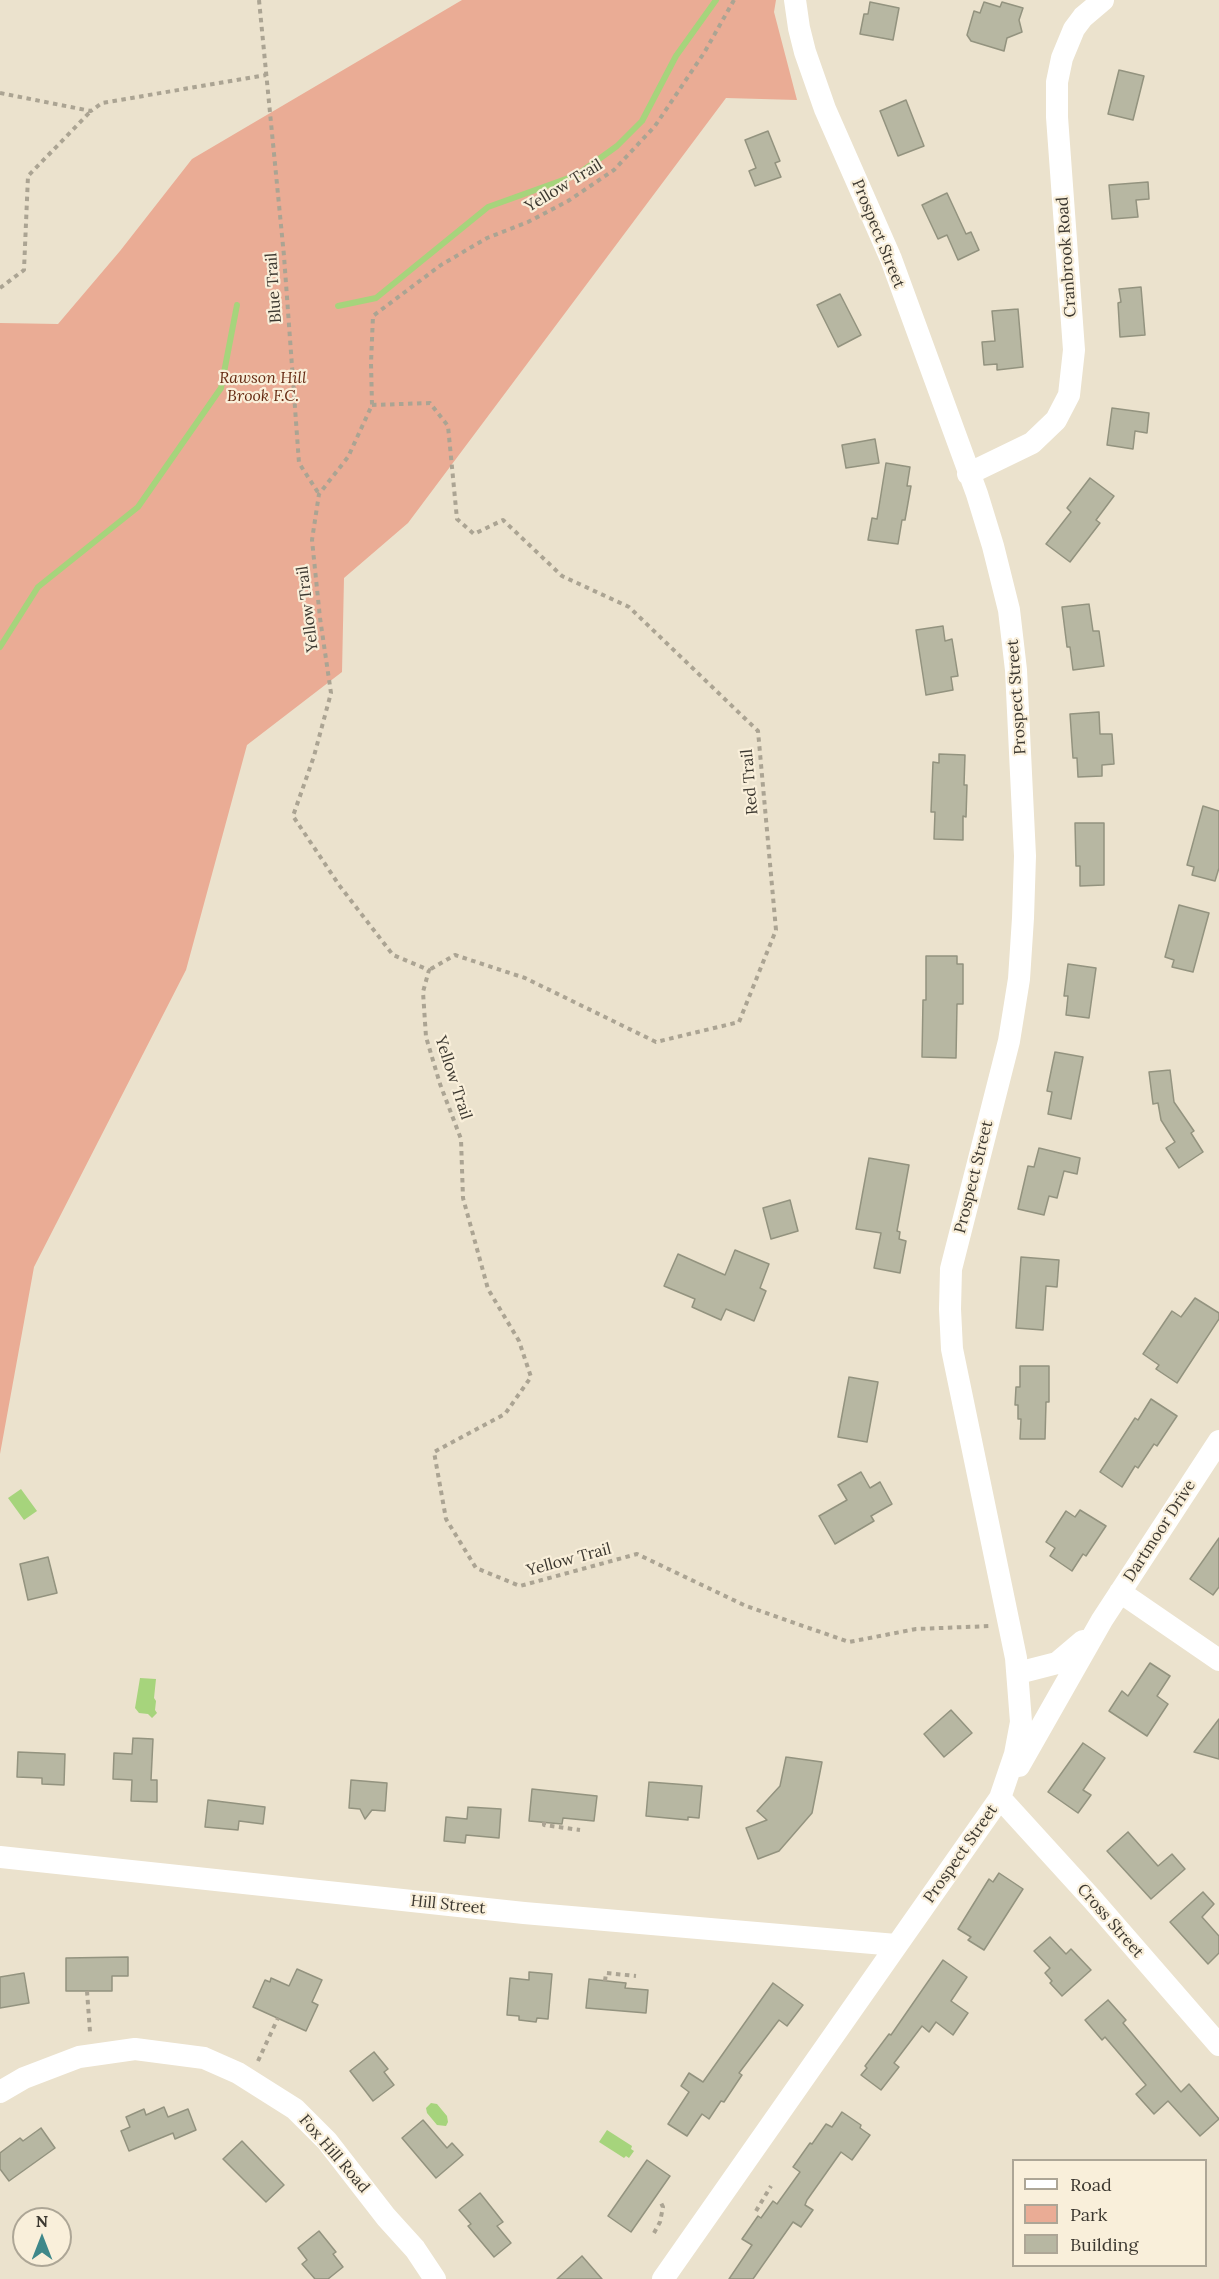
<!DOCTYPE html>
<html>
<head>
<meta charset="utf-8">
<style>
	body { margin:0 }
	#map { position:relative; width:1219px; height:2279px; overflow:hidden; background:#ebe2cd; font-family:Lora,serif }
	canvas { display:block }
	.legend { position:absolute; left:1012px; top:2159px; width:195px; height:108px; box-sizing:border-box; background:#f9efda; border:2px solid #ada696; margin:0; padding:8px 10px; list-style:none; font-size:18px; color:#3c3830 }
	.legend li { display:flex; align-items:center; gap:12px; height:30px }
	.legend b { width:30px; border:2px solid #ada696 }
	.north { position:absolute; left:12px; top:2207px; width:60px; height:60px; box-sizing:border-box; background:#f9efda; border:2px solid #ada696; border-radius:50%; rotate:0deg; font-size:16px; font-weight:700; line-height:24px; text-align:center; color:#3c3830 }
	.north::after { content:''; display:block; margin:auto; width:21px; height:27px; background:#3f888a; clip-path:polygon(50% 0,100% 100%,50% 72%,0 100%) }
</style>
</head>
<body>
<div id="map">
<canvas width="1219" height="2279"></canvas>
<ul class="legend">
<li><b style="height:8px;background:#fff"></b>Road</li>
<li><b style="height:16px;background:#eaac95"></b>Park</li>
<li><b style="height:16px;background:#b7b7a2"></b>Building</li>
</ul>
<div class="north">N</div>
</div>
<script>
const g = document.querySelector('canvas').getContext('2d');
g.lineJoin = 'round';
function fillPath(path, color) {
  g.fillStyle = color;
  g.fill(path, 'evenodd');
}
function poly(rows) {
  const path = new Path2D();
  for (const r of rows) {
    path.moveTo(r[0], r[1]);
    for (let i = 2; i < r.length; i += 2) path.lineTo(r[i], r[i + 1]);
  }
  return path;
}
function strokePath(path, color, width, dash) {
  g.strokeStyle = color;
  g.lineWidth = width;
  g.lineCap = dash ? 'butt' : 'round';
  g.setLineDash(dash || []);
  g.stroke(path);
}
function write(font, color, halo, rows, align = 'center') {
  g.font = font + ' Lora,serif';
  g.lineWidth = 4.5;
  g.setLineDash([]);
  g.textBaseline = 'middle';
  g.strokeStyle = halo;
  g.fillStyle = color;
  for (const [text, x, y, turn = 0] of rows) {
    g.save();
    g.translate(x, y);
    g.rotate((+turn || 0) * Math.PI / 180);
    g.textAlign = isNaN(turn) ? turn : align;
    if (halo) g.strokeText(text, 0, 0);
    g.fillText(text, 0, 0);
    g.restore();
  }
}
fillPath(poly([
	[462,0,776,0,774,12,797,100,726,98,408,523,344,578,342,672,247,745,186,970,34,1267,0,1454,0,323,58,324,120,251,192,159]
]), '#eaac95');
fillPath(poly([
	[21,1489,37,1511,24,1520,8,1498],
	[140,1678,156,1679,154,1698,156,1701,155,1710,157,1713,152,1718,148,1714,139,1713,135,1708],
	[431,2103,437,2104,447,2116,448,2122,446,2126,437,2125,427,2113,426,2108],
	[607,2130,632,2146,631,2149,634,2151,629,2158,626,2156,624,2158,599,2142]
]), '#a6d47c');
strokePath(poly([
	[338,306,376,298,488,207,577,175,617,146,642,121,676,56,716,0],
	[0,647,38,587,138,507,221,388,237,305]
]), '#a6d47c', 6);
const building = poly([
	[870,2,899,8,893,40,860,34,864,14,868,14,870,2],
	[984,2,1000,7,1002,2,1023,8,1019,20,1022,32,1007,38,1004,51,971,41,967,35,974,11,980,13,984,2],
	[1119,70,1144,76,1133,120,1108,114,1119,70],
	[906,100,924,146,898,156,880,111,906,100],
	[768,131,780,161,775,163,781,177,755,186,749,171,756,168,745,140,768,131],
	[1148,182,1149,199,1136,200,1138,217,1112,219,1109,185,1148,182],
	[947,193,966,234,971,232,979,250,958,260,947,235,938,239,922,205,947,193],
	[1141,287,1145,335,1120,337,1118,303,1121,302,1119,289,1141,287],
	[840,294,861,335,838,347,817,305,840,294],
	[1018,309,1023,367,997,370,997,364,984,365,982,342,995,341,992,311,1018,309],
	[1112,408,1149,413,1147,433,1135,431,1133,449,1107,445,1112,408],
	[875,439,879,463,846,468,842,445,875,439],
	[886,463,910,467,907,486,911,486,905,520,902,520,898,544,868,540,872,518,877,519,886,463],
	[1090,478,1114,496,1096,520,1100,523,1070,562,1046,544,1071,512,1067,508,1090,478],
	[1089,604,1093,631,1099,631,1104,666,1073,670,1070,647,1067,647,1062,607,1089,604],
	[943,626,945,641,952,639,958,676,951,677,953,690,926,695,916,630,943,626],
	[1099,712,1100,734,1112,734,1114,764,1102,765,1102,776,1078,777,1077,758,1073,758,1070,714,1099,712],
	[939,754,965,755,964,785,967,785,966,817,963,816,963,840,934,839,935,812,931,812,933,762,939,763,939,754],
	[1203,806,1219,811,1219,868,1215,881,1192,875,1194,867,1187,865,1203,806],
	[1075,823,1104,823,1104,885,1080,886,1080,866,1076,866,1075,823],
	[1179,905,1209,913,1193,972,1172,967,1174,960,1165,957,1179,905],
	[926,956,957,956,957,964,963,964,963,1004,957,1004,956,1058,922,1057,923,1000,926,1000,926,956],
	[1068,964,1096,968,1089,1018,1066,1015,1068,996,1064,996,1068,964],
	[1055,1052,1083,1057,1071,1119,1048,1114,1052,1092,1047,1091,1055,1052],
	[1170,1070,1174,1102,1194,1131,1191,1133,1203,1152,1179,1168,1166,1148,1175,1142,1161,1120,1158,1103,1153,1104,1149,1072,1170,1070],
	[1039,1148,1080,1158,1077,1174,1064,1171,1057,1198,1049,1196,1044,1215,1018,1209,1028,1166,1034,1167,1039,1148],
	[869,1158,909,1165,897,1231,900,1232,899,1239,906,1241,900,1273,874,1268,881,1233,856,1229,869,1158],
	[790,1200,798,1231,771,1239,763,1208,790,1200],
	[735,1250,769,1264,760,1288,766,1291,754,1321,726,1309,721,1320,692,1307,695,1299,664,1286,678,1254,725,1275,735,1250],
	[1021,1257,1059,1260,1057,1287,1046,1286,1043,1330,1016,1328,1021,1257],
	[1195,1298,1219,1313,1219,1319,1177,1383,1156,1369,1159,1365,1143,1354,1172,1311,1181,1317,1195,1298],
	[1020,1366,1049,1366,1049,1402,1046,1402,1045,1439,1020,1439,1021,1419,1018,1419,1018,1405,1015,1405,1016,1387,1020,1387,1020,1366],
	[849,1377,878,1382,867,1442,838,1437,849,1377],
	[1151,1399,1177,1416,1157,1446,1154,1444,1138,1468,1135,1466,1122,1487,1100,1472,1135,1418,1138,1420,1151,1399],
	[861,1472,870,1488,880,1482,892,1504,871,1516,874,1521,835,1544,819,1516,847,1500,838,1485,861,1472],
	[1080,1510,1106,1526,1086,1556,1083,1554,1072,1571,1050,1556,1055,1548,1046,1542,1066,1511,1075,1517,1080,1510],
	[1219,1538,1219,1587,1213,1595,1190,1579,1219,1538],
	[48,1557,57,1593,28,1600,20,1564,48,1557],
	[1150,1663,1170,1676,1157,1696,1168,1704,1147,1736,1109,1711,1122,1691,1128,1696,1150,1663],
	[951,1710,972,1733,944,1757,924,1734,951,1710],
	[1219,1719,1219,1759,1194,1752,1219,1719],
	[133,1738,153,1739,151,1780,157,1780,157,1802,131,1801,132,1780,113,1779,114,1753,132,1754,133,1738],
	[1083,1743,1105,1758,1083,1790,1091,1795,1078,1813,1048,1792,1083,1743],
	[18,1752,65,1754,64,1785,42,1784,42,1778,17,1777,18,1752],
	[786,1757,822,1762,812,1813,779,1851,758,1859,746,1828,767,1820,757,1811,780,1786,786,1757],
	[351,1780,387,1783,385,1811,372,1810,365,1819,360,1809,349,1808,351,1780],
	[649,1782,702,1786,699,1818,688,1817,688,1820,646,1816,649,1782],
	[532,1789,597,1796,594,1821,563,1818,562,1824,529,1821,532,1789],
	[208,1800,265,1807,263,1824,239,1821,238,1830,205,1827,208,1800],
	[468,1807,501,1809,499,1838,466,1835,465,1843,444,1841,446,1817,467,1819,468,1807],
	[1128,1832,1158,1866,1172,1854,1185,1869,1151,1899,1107,1851,1128,1832],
	[999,1873,1023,1889,984,1950,968,1940,971,1937,958,1929,989,1879,993,1882,999,1873],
	[1203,1892,1214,1904,1202,1917,1219,1936,1219,1953,1208,1964,1170,1922,1203,1892],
	[1050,1937,1066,1954,1071,1949,1091,1970,1062,1996,1050,1983,1052,1981,1045,1973,1050,1968,1034,1951,1050,1937],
	[128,1957,128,1976,112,1976,112,1991,66,1991,66,1958,128,1957],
	[943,1960,967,1977,951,2001,968,2013,953,2035,936,2022,929,2032,922,2026,894,2063,899,2067,881,2090,861,2075,867,2068,865,2066,889,2034,891,2035,943,1960],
	[297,1969,322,1980,312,2002,318,2005,306,2031,253,2007,265,1980,270,1982,271,1978,289,1986,297,1969],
	[529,1972,552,1974,548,2019,537,2018,536,2022,519,2020,519,2016,507,2015,510,1978,529,1980,529,1972],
	[24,1973,29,2003,0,2008,0,1977,24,1973],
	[589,1979,626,1983,625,1988,648,1990,646,2013,586,2008,589,1979],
	[773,1983,803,2005,787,2026,779,2020,739,2073,742,2075,724,2102,721,2101,709,2119,702,2114,687,2136,668,2124,689,2092,681,2086,689,2073,703,2082,773,1983],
	[1108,2000,1126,2020,1123,2023,1181,2092,1189,2084,1219,2119,1200,2136,1168,2101,1154,2114,1136,2094,1146,2085,1105,2037,1102,2040,1085,2020,1108,2000],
	[374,2052,388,2069,384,2072,394,2085,373,2101,350,2071,374,2052],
	[164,2107,168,2117,188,2109,196,2130,175,2139,173,2133,129,2151,121,2131,130,2127,126,2117,144,2109,146,2115,164,2107],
	[842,2112,861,2125,860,2128,870,2135,852,2160,841,2152,807,2200,805,2205,813,2210,801,2227,793,2222,753,2279,729,2279,752,2245,742,2239,758,2216,761,2218,773,2201,777,2204,800,2172,793,2167,810,2143,812,2144,826,2124,832,2127,842,2112],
	[423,2120,447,2148,452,2143,463,2155,436,2178,402,2138,423,2120],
	[41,2128,55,2148,9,2181,0,2169,0,2153,20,2138,23,2141,41,2128],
	[242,2141,284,2185,266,2202,223,2159,242,2141],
	[647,2160,670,2176,631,2232,608,2216,647,2160],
	[480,2193,503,2222,497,2226,511,2243,494,2257,468,2226,471,2224,459,2210,480,2193],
	[319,2231,336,2252,333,2254,343,2267,328,2279,315,2279,302,2264,307,2260,298,2248,319,2231],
	[582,2256,602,2279,557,2279,582,2256]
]);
fillPath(building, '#b7b7a2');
strokePath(building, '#93937f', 1.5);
strokePath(poly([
	[259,0,284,256,299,463,319,494],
	[734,0,704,53,655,126,614,170,568,201,528,222,487,238,441,265,373,316,371,363,372,405,348,457,319,494,312,540,320,618,331,693,314,756,293,816,339,885,393,955,429,970,423,992,426,1037,440,1084,461,1139,463,1198,488,1289,519,1341,531,1377,505,1414,434,1452,446,1519,476,1568,520,1586,637,1554,746,1606,849,1642,916,1629,991,1626],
	[0,93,91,111,102,103,266,75],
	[0,288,24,270,28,176,91,111],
	[372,405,430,403,448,426,457,519,474,534,503,520,562,576,629,607,758,731,776,930,739,1022,656,1042,525,978,455,955,429,970],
	[544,1822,544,1825,580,1830],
	[605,1981,606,1973,636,1976],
	[87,1991,90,2032],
	[258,2061,278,2018],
	[756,2211,771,2186],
	[654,2233,660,2222,663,2207,660,2201]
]), '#aba493', 4, [4.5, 4.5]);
strokePath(poly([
	[968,474,1032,443,1056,420,1069,395,1074,350,1057,117,1057,82,1062,58,1074,29,1083,17,1103,0],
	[1120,1592,1219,1660],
	[1018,1673,1057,1663,1083,1641],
	[1019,1766,1102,1620,1219,1441],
	[1000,1798,1092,1899,1219,2045],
	[0,1857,524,1913,896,1945],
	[0,2092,24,2078,79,2057,135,2049,204,2058,238,2073,295,2109,327,2141,386,2217,415,2249,435,2279],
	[663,2279,1000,1798,1015,1754,1021,1722,1016,1658,952,1349,950,1309,951,1269,1009,1041,1019,979,1023,918,1025,856,1016,670,1009,610,993,546,977,494,891,259,825,109,805,52,799,28,795,0]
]), '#fff', 22);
write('16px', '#3c3830', '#f9efda', [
	["Yellow Trail",564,186,-31],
	["Prospect Street",878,234,68],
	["Cranbrook Road",1067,257,-94],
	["Blue Trail",274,288,-94],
	["Yellow Trail",308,609,-97],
	["Prospect Street",1017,697,-94],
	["Red Trail",750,782,-95],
	["Yellow Trail",453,1078,72],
	["Prospect Street",974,1177,-76],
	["Dartmoor Drive",1160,1531,-57],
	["Yellow Trail",569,1560,-15],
	["Prospect Street",961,1854,-55],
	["Hill Street",448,1905,6],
	["Cross Street",1110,1921,49],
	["Fox Hill Road",334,2154,49]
]);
write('italic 16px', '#662b13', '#f9efda', [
	["Rawson Hill",263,378],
	["Brook F.C.",263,396]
]);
</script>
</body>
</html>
